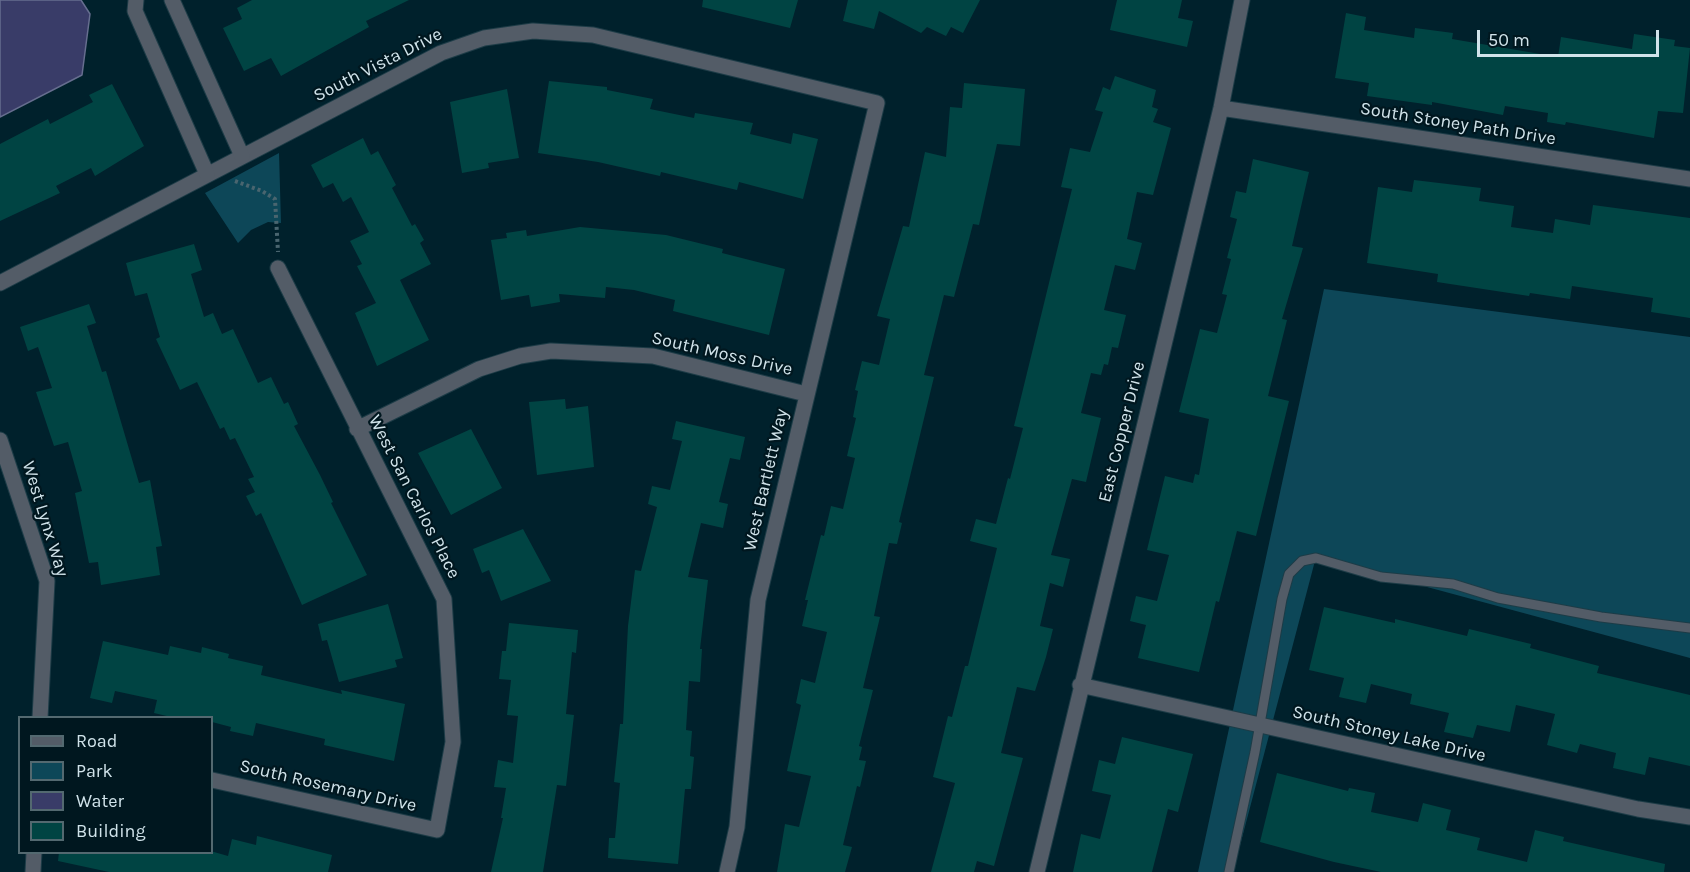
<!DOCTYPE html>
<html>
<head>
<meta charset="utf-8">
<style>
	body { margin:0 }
	#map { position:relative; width:1690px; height:872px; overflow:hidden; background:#00212c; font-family:Karla,sans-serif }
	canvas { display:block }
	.legend { position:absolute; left:18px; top:716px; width:195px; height:138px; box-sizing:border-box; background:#00171f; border:2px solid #536970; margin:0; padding:8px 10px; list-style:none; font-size:18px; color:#d0e3ea }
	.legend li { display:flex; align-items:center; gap:12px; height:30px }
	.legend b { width:30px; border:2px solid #536970 }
	.scale { position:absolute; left:1477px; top:30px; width:182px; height:27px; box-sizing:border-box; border:3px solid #d0e3ea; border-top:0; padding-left:8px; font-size:18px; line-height:21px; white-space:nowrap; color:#d0e3ea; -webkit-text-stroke:4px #00171f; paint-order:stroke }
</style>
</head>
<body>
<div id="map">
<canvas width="1690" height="872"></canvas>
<ul class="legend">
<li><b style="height:8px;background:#535c67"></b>Road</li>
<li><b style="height:16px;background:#0d4758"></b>Park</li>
<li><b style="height:16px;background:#393c68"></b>Water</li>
<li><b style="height:16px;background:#004443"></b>Building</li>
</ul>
<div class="scale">50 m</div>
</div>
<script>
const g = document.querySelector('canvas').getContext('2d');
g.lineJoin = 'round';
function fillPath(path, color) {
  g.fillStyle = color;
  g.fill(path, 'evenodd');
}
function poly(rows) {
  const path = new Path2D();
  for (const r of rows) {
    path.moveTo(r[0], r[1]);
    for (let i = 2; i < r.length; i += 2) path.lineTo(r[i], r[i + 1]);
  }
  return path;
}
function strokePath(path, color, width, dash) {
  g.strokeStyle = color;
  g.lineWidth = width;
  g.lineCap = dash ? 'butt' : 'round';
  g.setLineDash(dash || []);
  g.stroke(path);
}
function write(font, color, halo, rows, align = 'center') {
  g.font = font + ' Karla,sans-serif';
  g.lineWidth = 4.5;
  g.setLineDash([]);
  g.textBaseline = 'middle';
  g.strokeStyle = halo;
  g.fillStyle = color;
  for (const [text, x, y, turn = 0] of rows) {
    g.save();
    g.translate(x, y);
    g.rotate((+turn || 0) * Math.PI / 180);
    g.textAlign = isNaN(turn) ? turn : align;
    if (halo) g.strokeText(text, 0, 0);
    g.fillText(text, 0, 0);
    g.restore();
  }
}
fillPath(poly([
	[279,153,281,223,268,222,251,230,238,243,205,193],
	[1324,289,1690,337,1690,658,1316,557,1233,872,1198,872]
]), '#0d4758');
const water = poly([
	[0,0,81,0,90,14,82,75,0,117,0,0]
]);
fillPath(water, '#393c68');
strokePath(water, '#666e8f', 1.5);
fillPath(poly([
	[252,0,409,0,366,21,369,27,281,76,271,58,244,71,223,28,242,19,237,8],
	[703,0,798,0,790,28,702,7],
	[848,0,980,0,963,33,951,27,946,36,927,27,921,33,879,11,874,29,843,21],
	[1117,0,1182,0,1178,18,1193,21,1187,47,1110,30],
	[1346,13,1366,17,1364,30,1414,38,1415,28,1453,33,1452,39,1558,57,1561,37,1632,49,1634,34,1675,40,1674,46,1690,48,1683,113,1658,111,1654,138,1566,122,1565,125,1547,122,1548,113,1505,106,1503,115,1432,102,1432,105,1367,96,1369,83,1335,78],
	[1115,76,1156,90,1152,107,1158,109,1153,122,1171,128,1153,195,1137,192,1127,239,1142,243,1135,270,1115,265,1104,310,1126,315,1118,348,1112,347,1108,365,1104,364,1101,375,1091,373,1081,413,1101,418,1086,482,1072,479,1051,555,1070,559,1063,587,1050,583,1040,626,1053,629,1046,657,1035,691,1017,687,1001,753,1023,758,994,866,977,861,974,872,931,872,955,783,933,777,948,716,952,717,965,666,968,666,997,548,970,541,976,519,996,524,1008,478,1010,479,1023,428,1014,426,1072,189,1061,187,1070,148,1090,152,1103,112,1095,110,1103,87,1110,90],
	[549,81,607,87,607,90,653,99,650,109,694,118,695,113,753,123,750,134,791,144,793,133,818,139,803,199,739,182,737,190,661,172,660,176,598,162,538,153],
	[964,83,1025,89,1020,146,997,144,979,225,973,224,954,297,944,295,924,375,934,377,899,522,902,523,897,544,889,543,874,616,880,617,863,688,873,690,859,746,862,747,859,760,866,761,860,787,857,786,843,845,852,847,845,872,777,872,785,824,799,827,811,776,787,771,801,705,796,703,801,679,815,683,827,632,802,626,808,600,805,600,821,535,824,536,831,506,843,509,855,458,847,456,856,418,853,417,858,391,855,390,862,361,879,365,890,319,877,316,903,226,909,227,925,152,946,157,950,107,962,108],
	[112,84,144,146,95,176,91,168,56,186,60,193,0,221,0,144,48,119,50,124,93,102,89,95],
	[507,89,519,158,488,163,489,168,462,173,450,102],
	[363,138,371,155,378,151,396,185,392,188,412,226,415,224,424,240,420,243,431,264,400,280,429,340,377,366,355,313,376,303,357,266,362,264,350,241,369,232,351,197,343,202,333,183,323,188,311,165],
	[1253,159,1309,172,1292,246,1303,248,1282,319,1287,320,1268,396,1289,401,1256,536,1237,531,1219,602,1216,601,1199,672,1138,658,1146,625,1130,621,1136,596,1157,601,1169,555,1147,550,1165,476,1193,483,1195,474,1199,475,1209,419,1179,412,1200,329,1217,333,1227,295,1222,294,1231,259,1227,258,1237,219,1230,217,1236,191,1246,193],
	[1414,180,1481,188,1479,201,1514,206,1511,227,1553,233,1555,219,1590,225,1593,205,1690,218,1690,318,1651,312,1653,298,1572,286,1570,299,1530,293,1529,296,1437,282,1438,274,1367,263,1378,187,1412,192],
	[580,227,666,235,723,249,722,253,785,269,769,335,673,311,675,300,634,290,606,287,605,298,559,294,560,302,531,307,529,295,501,300,491,240,507,238,506,233,526,230,527,236],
	[194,244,202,270,191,274,204,317,213,313,222,334,233,329,258,383,271,377,284,404,288,402,298,424,294,426,320,475,333,502,331,503,367,575,302,605,261,513,256,516,246,496,255,492,248,479,254,477,235,438,230,440,224,427,220,429,197,382,180,390,156,339,160,337,147,293,135,296,126,263],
	[89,304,96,323,87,326,102,372,106,371,139,483,150,480,162,546,156,547,160,575,101,585,98,562,89,563,75,493,82,491,68,442,54,446,36,392,52,388,38,347,28,351,20,327],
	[565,399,566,409,588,406,594,467,537,475,529,402],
	[676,421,745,437,740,460,730,458,719,502,728,504,723,528,701,523,688,577,708,580,700,649,702,649,700,682,689,681,686,730,692,731,690,756,694,757,691,789,685,789,678,864,608,858,609,838,615,838,620,783,614,782,620,724,623,724,628,626,635,570,641,571,657,507,648,504,652,486,670,490,682,441,672,439],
	[471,429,502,488,451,515,418,453],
	[523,529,551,581,501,601,489,570,482,573,473,549],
	[388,604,403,658,395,660,397,667,339,682,327,640,322,641,318,624],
	[1324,607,1395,623,1395,619,1467,636,1469,629,1531,644,1530,648,1599,666,1597,673,1690,695,1690,766,1649,757,1645,775,1613,768,1616,753,1580,744,1577,753,1547,745,1555,714,1516,705,1510,732,1477,725,1473,738,1444,732,1449,713,1410,704,1412,694,1371,684,1366,703,1339,697,1344,678,1309,670],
	[509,623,578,630,576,653,572,652,566,714,574,715,566,786,557,785,543,872,491,872,503,818,501,818,506,788,494,787,498,760,513,763,518,716,507,715,511,680,499,679,502,651,506,651],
	[103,641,168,655,170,646,201,653,202,647,229,654,228,658,263,666,261,675,342,694,341,690,405,704,394,761,324,745,325,739,256,723,253,736,230,731,231,727,212,722,212,717,171,717,154,713,157,700,115,691,112,703,90,698],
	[1122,737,1193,754,1178,812,1168,809,1152,872,1073,872,1081,834,1100,839,1111,795,1092,791,1099,760,1115,764],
	[1277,773,1348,791,1349,788,1375,793,1371,812,1418,822,1423,803,1451,810,1446,830,1480,838,1477,850,1527,862,1535,830,1564,837,1563,841,1665,864,1664,872,1381,872,1334,862,1260,842],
	[257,836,332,855,328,872,109,872,58,861,59,852,214,852,228,856,232,839,256,845]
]), '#004443');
const service = poly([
	[1229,872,1255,752,1282,599,1289,574,1302,561,1316,558,1381,577,1453,584,1498,598,1601,617,1690,628]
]);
const minor = poly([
	[1221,108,1690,179],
	[0,283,441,53,484,38,533,31,593,35,877,103,758,600,737,827,727,872],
	[357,429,479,369,520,356,551,351,653,356,806,394],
	[0,440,47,581,40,718],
	[1080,685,1638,809,1690,817],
	[212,780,437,830,453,742,444,599,278,268],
	[33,872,34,852],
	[1037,872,1221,108,1242,0]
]);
const tertiary = poly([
	[136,0,135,11,207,174],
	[172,0,242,156]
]);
strokePath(service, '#1d3c47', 11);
strokePath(minor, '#1d3c47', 17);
strokePath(tertiary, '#1d3c47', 17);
strokePath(poly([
	[235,181,262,191,275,199,278,252]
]), '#49656f', 4, [3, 3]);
strokePath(service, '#535c67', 9);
strokePath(minor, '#535c67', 15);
strokePath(tertiary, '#535c67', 15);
write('18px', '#d0e3ea', '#00171f', [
	["South Vista Drive",378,65,-27],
	["South Stoney Path Drive",1458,124,9],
	["South Moss Drive",722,354,13],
	["East Copper Drive",1122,432,-76],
	["West Bartlett Way",766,480,-77],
	["West San Carlos Place",414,497,63],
	["West Lynx Way",45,519,73],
	["South Stoney Lake Drive",1389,734,13],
	["South Rosemary Drive",328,786,13]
]);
</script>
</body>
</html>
